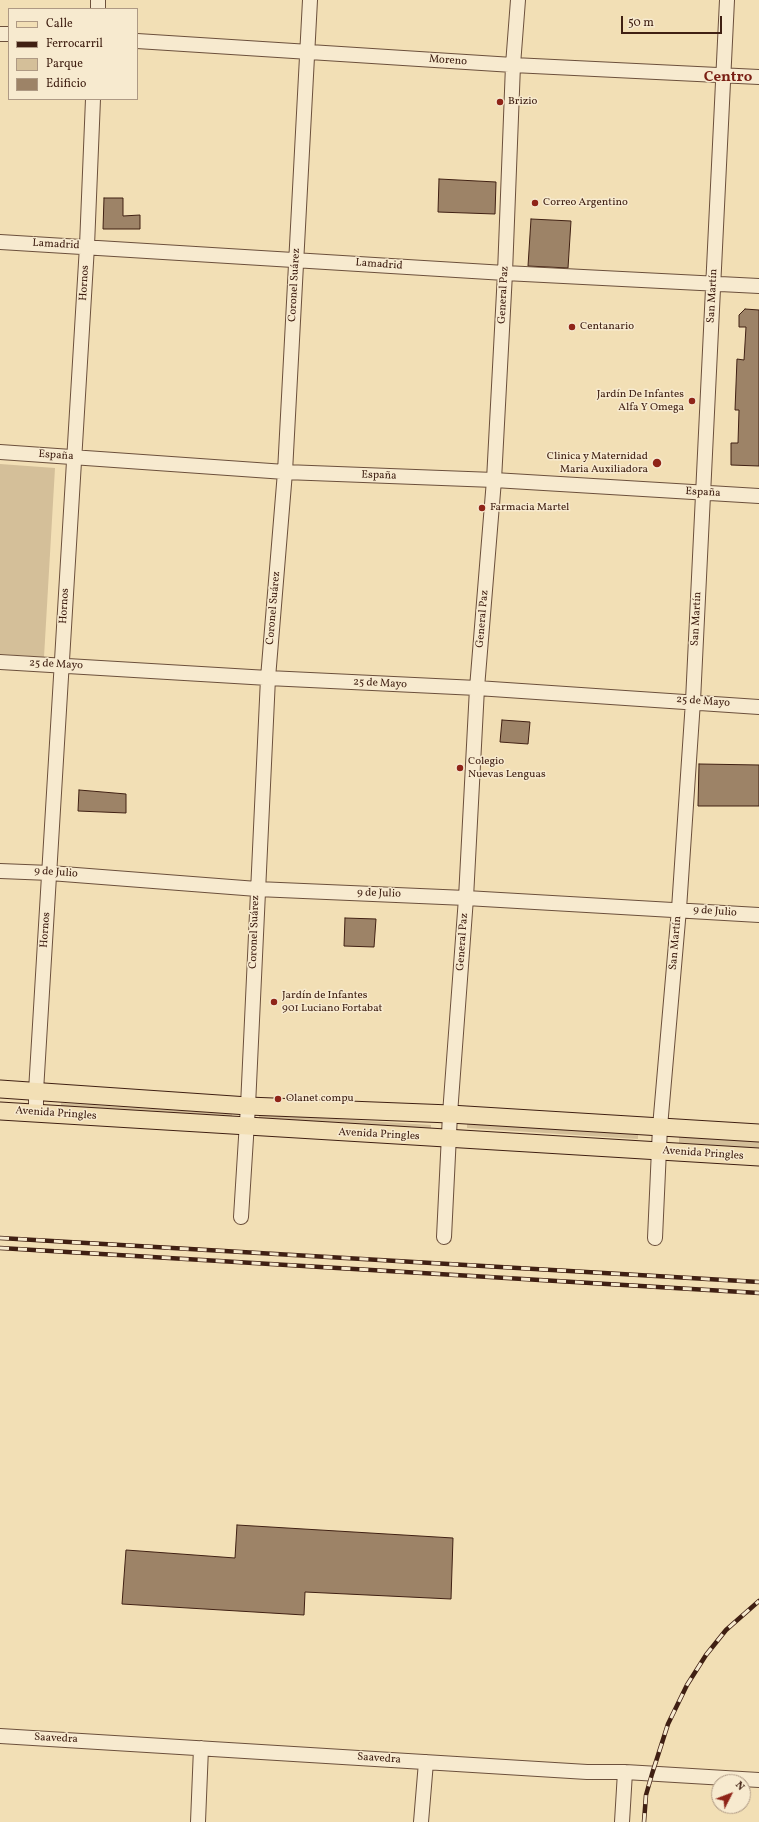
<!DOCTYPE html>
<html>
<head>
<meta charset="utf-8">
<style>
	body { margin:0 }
	#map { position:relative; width:759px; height:1822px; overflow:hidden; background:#f2dfb5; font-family:Vollkorn,serif }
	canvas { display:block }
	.legend { position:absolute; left:8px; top:8px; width:130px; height:92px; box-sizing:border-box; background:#f7eacf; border:1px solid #ae9984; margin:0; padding:5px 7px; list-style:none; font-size:12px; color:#402013 }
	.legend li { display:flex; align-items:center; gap:8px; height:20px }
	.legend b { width:20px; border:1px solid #ae9984 }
	.north { position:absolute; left:711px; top:1774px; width:40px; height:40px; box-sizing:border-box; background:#f7eacf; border:1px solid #ae9984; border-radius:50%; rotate:48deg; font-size:11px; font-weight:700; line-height:16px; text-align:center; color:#402013 }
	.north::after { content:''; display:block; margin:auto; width:14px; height:18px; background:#8f2418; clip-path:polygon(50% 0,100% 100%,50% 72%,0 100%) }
	.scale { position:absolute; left:621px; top:16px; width:101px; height:18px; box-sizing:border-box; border:2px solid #402013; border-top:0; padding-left:5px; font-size:12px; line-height:14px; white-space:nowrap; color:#402013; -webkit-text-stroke:3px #f7eacf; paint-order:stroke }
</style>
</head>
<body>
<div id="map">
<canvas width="759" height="1822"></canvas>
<ul class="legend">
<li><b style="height:5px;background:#f2dfb5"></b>Calle</li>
<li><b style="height:5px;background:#402013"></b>Ferrocarril</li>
<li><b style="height:11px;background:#d4bf99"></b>Parque</li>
<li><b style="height:11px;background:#9d8367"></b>Edificio</li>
</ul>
<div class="north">N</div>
<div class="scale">50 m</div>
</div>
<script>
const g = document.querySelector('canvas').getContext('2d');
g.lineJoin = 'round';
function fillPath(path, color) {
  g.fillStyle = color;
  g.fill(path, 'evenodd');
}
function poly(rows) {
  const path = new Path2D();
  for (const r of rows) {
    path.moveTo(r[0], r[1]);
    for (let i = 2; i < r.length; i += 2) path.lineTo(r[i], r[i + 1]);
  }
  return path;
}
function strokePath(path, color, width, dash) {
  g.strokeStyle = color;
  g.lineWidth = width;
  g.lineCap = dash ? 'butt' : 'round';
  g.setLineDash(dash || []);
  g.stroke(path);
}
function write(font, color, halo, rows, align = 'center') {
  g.font = font + ' Vollkorn,serif';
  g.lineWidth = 3;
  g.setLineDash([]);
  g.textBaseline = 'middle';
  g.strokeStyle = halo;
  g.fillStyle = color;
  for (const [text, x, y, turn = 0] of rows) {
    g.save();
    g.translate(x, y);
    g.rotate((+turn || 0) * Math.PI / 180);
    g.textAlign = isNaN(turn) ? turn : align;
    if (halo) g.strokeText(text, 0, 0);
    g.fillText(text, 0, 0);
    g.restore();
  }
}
fillPath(poly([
	[0,464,55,468,44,657,0,654],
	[61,1103,232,1114,232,1119,61,1108],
	[259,1114,431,1125,431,1130,259,1119],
	[467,1122,638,1134,638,1139,467,1128],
	[679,1137,759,1142,759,1148,679,1143]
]), '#d4bf99');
const building = poly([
	[439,179,496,182,495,214,438,212,439,179],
	[104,198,123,198,123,216,140,215,140,229,103,229,104,198],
	[531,219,571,221,568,268,528,266,531,219],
	[745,309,759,310,759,466,731,465,731,443,738,443,739,410,735,410,737,359,744,360,746,327,739,327,739,315,745,309],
	[502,720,530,722,528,744,500,742,502,720],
	[699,764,759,765,759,806,698,806,699,764],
	[79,790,126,794,126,813,78,811,79,790],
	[345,918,376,919,374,947,344,946,345,918],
	[237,1525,453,1538,451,1599,305,1592,304,1615,122,1604,126,1550,235,1558,237,1525]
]);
fillPath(building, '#9d8367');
strokePath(building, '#402013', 1);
const minor = poly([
	[98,9,98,0],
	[0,34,9,34],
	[137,41,513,65,759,77],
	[0,242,505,273,759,286],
	[0,452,285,472,494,480,759,496],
	[0,662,268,678,477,688,759,707],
	[0,871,50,873,257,889,466,898,759,915],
	[36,1113,36,1091,87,246,93,99],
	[241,1217,248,1106,268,678,285,472,310,0],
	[444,1237,450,1114,466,898,477,688,494,480,505,273,513,65,518,0],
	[655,1238,660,1127,679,909,693,701,727,0],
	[0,1736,587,1772,625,1772,759,1780],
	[198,1822,201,1748],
	[421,1822,426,1762],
	[622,1822,625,1772]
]);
const major = poly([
	[0,1089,248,1106,450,1114,759,1133],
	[0,1111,759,1157]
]);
strokePath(minor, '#6c503c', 16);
strokePath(major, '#402013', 19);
strokePath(minor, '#f7eacf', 14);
strokePath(major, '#f2dfb5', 17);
const rail = poly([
	[0,1238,759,1282],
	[0,1248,759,1293],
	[644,1822,646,1795,652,1774,668,1724,687,1685,706,1655,726,1630,759,1601]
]);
strokePath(rail, '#402013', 4.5);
strokePath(rail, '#f7eacf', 3, [9]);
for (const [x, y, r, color] of [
	[500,102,4,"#8f2418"],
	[535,203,4,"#8f2418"],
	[572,327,4,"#8f2418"],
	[692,401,4,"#8f2418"],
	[657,463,5,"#8f2418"],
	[482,508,4,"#8f2418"],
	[460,768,4,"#8f2418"],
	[274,1002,4,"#8f2418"],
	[278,1099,4,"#8f2418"]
]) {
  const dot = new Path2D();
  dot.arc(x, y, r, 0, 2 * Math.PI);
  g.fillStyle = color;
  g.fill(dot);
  strokePath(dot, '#f7eacf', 1.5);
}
write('11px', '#402013', '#f7eacf', [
	["Moreno",448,61,4],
	["Lamadrid",56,245,3],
	["Lamadrid",379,265,4],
	["Hornos",85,283,-87],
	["Coronel Suárez",295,285,-87],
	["General Paz",504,295,-87],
	["San Martín",713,296,-87],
	["España",56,456,4],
	["España",379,476,2],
	["España",703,493,3],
	["Hornos",65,606,-87],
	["Coronel Suárez",274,608,-85],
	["General Paz",483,619,-85],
	["San Martín",697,619,-87],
	["25 de Mayo",56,665,3],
	["25 de Mayo",380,684,3],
	["25 de Mayo",703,702,4],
	["9 de Julio",56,873,4],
	["9 de Julio",379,894,2],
	["9 de Julio",715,912,4],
	["Hornos",46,930,-86],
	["Coronel Suárez",255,932,-88],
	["General Paz",463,942,-86],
	["San Martín",676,943,-85],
	["Avenida Pringles",56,1114,4],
	["Avenida Pringles",379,1135,3],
	["Avenida Pringles",703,1154,4],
	["Saavedra",56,1739,3],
	["Saavedra",379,1759,4]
]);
write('11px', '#402013', '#f7eacf', [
	["Brizio",508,102],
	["Correo Argentino",543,203],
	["Centanario",580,327],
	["Jardín De Infantes",684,395,"right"],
	["Alfa Y Omega",684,408,"right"],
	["Clinica y Maternidad",648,457,"right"],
	["Maria Auxiliadora",648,470,"right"],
	["Farmacia Martel",490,508],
	["Colegio",468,762],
	["Nuevas Lenguas",468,775],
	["Jardín de Infantes",282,996],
	["901 Luciano Fortabat",282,1009],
	["Olanet compu",286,1099]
], 'left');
write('bold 15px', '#7a1f14', '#f7eacf', [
	["Centro",728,78]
]);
</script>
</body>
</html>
